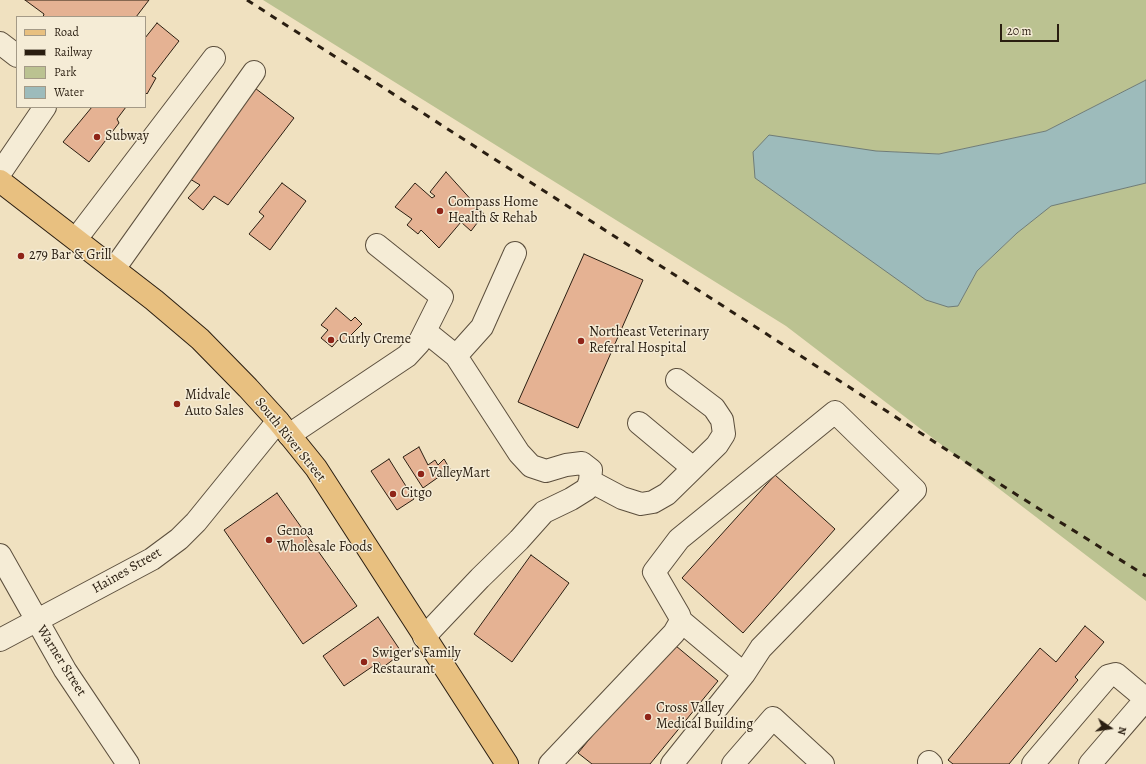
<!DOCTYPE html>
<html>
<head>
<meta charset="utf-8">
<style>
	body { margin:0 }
	#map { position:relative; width:1146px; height:764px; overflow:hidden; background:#f0e1c0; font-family:Alegreya,serif }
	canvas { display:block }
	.legend { position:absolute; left:16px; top:16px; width:130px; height:92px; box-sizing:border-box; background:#f5ecd6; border:1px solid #a49a87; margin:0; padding:5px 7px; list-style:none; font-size:12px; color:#2a1e11 }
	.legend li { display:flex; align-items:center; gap:8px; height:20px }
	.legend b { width:20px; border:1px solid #a49a87 }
	.north { position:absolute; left:1090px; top:708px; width:40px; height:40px; -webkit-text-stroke:3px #f5ecd6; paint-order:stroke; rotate:103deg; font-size:11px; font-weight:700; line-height:16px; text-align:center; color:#2a1e11 }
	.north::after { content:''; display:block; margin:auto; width:14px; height:18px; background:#2a1e11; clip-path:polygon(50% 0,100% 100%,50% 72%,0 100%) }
	.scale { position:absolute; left:1000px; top:24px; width:59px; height:18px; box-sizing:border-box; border:2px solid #2a1e11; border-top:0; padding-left:5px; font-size:12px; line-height:14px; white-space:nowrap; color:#2a1e11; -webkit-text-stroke:3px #f5ecd6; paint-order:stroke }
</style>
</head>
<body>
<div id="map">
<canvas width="1146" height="764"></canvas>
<ul class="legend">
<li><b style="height:5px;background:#e8c080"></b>Road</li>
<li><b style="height:5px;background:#2a1e11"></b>Railway</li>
<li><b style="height:11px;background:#bbc291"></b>Park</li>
<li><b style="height:11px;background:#9dbbbb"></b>Water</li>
</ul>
<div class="north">N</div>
<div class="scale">20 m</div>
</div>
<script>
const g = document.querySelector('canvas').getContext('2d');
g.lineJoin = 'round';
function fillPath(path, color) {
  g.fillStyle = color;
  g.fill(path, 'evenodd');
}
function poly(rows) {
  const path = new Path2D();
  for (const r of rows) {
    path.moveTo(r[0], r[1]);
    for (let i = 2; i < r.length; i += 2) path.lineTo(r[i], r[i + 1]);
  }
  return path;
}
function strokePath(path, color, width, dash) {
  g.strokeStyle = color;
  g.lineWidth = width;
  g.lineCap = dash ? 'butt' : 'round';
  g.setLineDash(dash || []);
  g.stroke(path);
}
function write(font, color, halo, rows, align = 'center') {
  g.font = font + ' Alegreya,serif';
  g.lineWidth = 3;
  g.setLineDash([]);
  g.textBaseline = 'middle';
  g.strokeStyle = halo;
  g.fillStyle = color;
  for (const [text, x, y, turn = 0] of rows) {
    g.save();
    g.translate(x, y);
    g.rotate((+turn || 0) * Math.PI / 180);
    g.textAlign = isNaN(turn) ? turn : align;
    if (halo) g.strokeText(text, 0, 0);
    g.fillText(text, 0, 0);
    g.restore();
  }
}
fillPath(poly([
	[263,0,1146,0,1146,80,1046,131,939,154,876,151,958,306,977,271,1017,233,1051,205,1146,183,1146,601,786,326]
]), '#bbc291');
const water = poly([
	[1146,80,1146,183,1051,206,1017,233,977,271,958,306,948,307,926,300,755,178,753,152,769,135,876,151,939,154,1046,131,1146,80]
]);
fillPath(water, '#9dbbbb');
strokePath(water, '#6f7c77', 1);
const building = poly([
	[25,0,149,0,136,17,43,17,44,14,25,0],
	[157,23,179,41,152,76,156,78,147,94,145,92,145,38,157,23],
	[251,85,294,118,228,205,214,196,203,210,188,198,200,185,185,176,251,85],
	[92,107,126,107,117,119,119,123,89,162,63,142,92,107],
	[446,172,484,214,471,231,461,222,439,248,421,230,418,234,407,225,412,219,395,207,415,183,432,198,435,196,430,192,446,172],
	[282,183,306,201,270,250,249,234,264,216,259,212,282,183],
	[584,254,643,280,578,428,518,402,584,254],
	[336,308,351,321,355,317,362,324,342,344,338,340,332,347,321,338,328,330,321,325,336,308],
	[419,447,428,465,435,460,438,465,444,459,450,469,423,488,403,457,419,447],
	[389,459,414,499,397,510,371,471,389,459],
	[775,475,835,529,743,633,682,578,775,475],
	[277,493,357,606,303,644,224,530,277,493],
	[531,555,569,583,512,662,474,634,531,555],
	[378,617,402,653,382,668,379,662,344,686,323,656,378,617],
	[1085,626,1104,642,1075,677,1078,680,1009,764,953,764,948,760,1040,648,1056,662,1085,626],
	[670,641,718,681,650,764,592,764,578,753,670,641]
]);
fillPath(building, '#e5b293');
strokePath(building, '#2a1e11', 1);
const minor = poly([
	[0,43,17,56],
	[0,173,45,107],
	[76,239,214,58],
	[114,269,254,72],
	[425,331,456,356],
	[639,423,693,468],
	[289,435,407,356,419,343,442,297,377,245],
	[590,481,622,498,641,504,653,502,667,494,717,445,724,434,722,420,714,408,677,380],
	[0,555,65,670,128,764],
	[681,621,744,674],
	[424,637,480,578,519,540,544,512,571,499,587,489,590,481,591,470,582,463,566,465,546,471,531,466,519,453,456,356,482,327,515,253],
	[0,640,152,559,179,539,196,522,278,421],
	[929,762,931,764],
	[550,764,674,633,681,621,679,615,654,572,679,539,835,412,915,490,761,648,744,674,672,764],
	[733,764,773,718,823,764],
	[1033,764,1108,676,1116,674,1146,699],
	[1090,764,1146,699]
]);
const major = poly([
	[0,181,154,300,200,339,248,388,278,421,316,468,507,764]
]);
strokePath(minor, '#5c4f3d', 24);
strokePath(major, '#2a1e11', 24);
strokePath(minor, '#f5ecd6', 22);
strokePath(major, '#e8c080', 22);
strokePath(poly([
	[247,0,1017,495,1146,576]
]), '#2a1e11', 3, [7, 7]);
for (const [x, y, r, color] of [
	[97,137,4,"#8f2418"],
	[440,211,4,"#8f2418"],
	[21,256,4,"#8f2418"],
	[331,340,4,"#8f2418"],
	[581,341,4,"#8f2418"],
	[177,404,4,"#8f2418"],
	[421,474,4,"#8f2418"],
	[393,494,4,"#8f2418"],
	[269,540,4,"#8f2418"],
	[364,662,4,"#8f2418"],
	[648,717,4,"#8f2418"]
]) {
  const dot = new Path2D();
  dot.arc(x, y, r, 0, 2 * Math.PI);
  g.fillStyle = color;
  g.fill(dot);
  strokePath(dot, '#f5ecd6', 1.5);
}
write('14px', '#2a1e11', '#f5ecd6', [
	["Subway",105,137],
	["Compass Home",448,203],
	["Health & Rehab",448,219],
	["279 Bar & Grill",29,256],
	["Northeast Veterinary",589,333],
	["Referral Hospital",589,349],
	["Curly Creme",339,340],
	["Midvale",185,396],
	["Auto Sales",185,412],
	["ValleyMart",429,474],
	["Citgo",401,494],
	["Genoa",277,532],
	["Wholesale Foods",277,548],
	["Swiger's Family",372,654],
	["Restaurant",372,670],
	["Cross Valley",656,709],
	["Medical Building",656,725]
], 'left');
write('14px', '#2a1e11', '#f5ecd6', [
	["South River Street",290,440,51],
	["Haines Street",127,571,-30],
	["Warner Street",61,661,58]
]);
</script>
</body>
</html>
